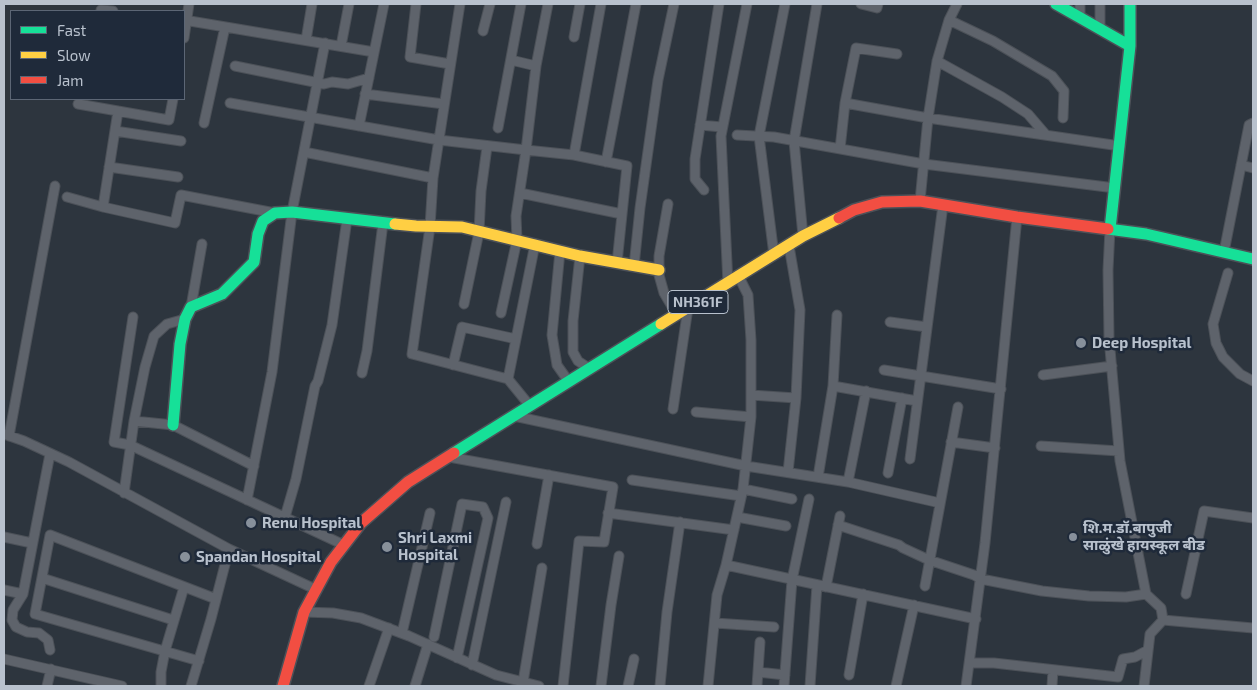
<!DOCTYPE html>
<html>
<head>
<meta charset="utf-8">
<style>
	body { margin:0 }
	#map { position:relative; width:1257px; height:690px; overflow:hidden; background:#2d353e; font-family:"Exo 2",sans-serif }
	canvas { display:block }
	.frame { position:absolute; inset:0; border:5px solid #b8c1cd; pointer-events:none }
	.legend { position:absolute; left:10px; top:10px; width:175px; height:90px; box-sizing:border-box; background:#1f2a3a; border:1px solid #5c6675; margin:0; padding:6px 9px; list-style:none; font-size:15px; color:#b8c1cd }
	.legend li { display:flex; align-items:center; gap:10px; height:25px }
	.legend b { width:25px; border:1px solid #5c6675 }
</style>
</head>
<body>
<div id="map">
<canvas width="1257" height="690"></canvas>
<div class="frame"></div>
<ul class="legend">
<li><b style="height:6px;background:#16e098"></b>Fast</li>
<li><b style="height:6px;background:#ffcf43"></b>Slow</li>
<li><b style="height:6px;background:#f24e42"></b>Jam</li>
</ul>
</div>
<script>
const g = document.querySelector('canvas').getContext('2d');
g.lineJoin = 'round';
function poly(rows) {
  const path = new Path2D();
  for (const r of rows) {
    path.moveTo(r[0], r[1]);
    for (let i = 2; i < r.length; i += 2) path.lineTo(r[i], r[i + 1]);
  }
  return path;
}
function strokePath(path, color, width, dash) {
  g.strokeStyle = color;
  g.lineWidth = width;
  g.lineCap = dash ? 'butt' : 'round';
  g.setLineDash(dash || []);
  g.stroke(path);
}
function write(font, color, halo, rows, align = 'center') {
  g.font = font + ' "Exo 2","Noto Sans Devanagari",sans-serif';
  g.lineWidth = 5;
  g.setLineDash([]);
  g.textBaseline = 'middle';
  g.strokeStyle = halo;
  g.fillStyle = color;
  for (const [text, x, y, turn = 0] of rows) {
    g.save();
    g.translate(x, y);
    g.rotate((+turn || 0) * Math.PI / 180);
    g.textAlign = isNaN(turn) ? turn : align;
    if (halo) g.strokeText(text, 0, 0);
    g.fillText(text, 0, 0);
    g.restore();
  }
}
const street = poly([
	[416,4,410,57,450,64],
	[460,4,433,178,430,227,412,354,508,379,535,244],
	[861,4,877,8,878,4],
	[101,10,113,11],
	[1080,17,1080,4],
	[184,20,374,52],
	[949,20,993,41,1052,76,1064,91,1063,118],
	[1100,29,1100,4],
	[483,31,490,4],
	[574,37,580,4],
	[184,38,189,4],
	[306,40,312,4],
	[341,46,349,4],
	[897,54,856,48,845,103,928,118,1120,146],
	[511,60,536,66,526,150,574,155,627,166,617,263],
	[937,61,1002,97,1028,114,1046,135],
	[235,66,324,84,332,82,348,84,369,78],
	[536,66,548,4],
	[365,94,444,104],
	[230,103,439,140,526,150,516,216,517,240,501,313],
	[78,104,169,120,173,99],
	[204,123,225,27],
	[700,125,722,127],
	[359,126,384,4],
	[498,128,521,4],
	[115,131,181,141],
	[737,135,774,137,924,164,1115,188],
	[840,149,845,103],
	[304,152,433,178],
	[574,155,601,4],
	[606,162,636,4],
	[1241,165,1253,168],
	[109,167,178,177],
	[704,190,695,179,695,159,719,4],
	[520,193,622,214],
	[67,197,103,207,118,111],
	[920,201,928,118,937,61,949,20,957,4],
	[668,204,659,256,659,275,664,293,677,315],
	[103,207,175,223,181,195,275,213],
	[1110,229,1108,270,1109,338,1120,461,1146,594,1161,608,1163,620,1150,634,1144,686],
	[803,236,794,141,817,4],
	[560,251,552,335,557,365,569,382],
	[1224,252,1249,125,1253,123],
	[774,255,759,136,785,4],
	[580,256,573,321,573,352,578,361,590,369],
	[634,266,640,208,658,80,674,4],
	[1228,273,1213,324,1216,343,1223,357,1240,374,1253,381],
	[728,284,721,136,747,4],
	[464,304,479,232,481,191,487,147],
	[191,307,202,244],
	[133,317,114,442,130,445,344,545],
	[890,322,927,327],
	[453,365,462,327,516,339],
	[884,370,1001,389],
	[362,373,367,351,383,223],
	[1043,375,1112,366],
	[508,379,530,406],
	[833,386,917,401],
	[751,395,796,398],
	[673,409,688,308],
	[696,412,751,417],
	[514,416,746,466,848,482,940,503],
	[134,421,173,425,254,466],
	[4,434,24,441,69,462,229,549,317,590],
	[9,436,55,186],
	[951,442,995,448],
	[1041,446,1119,451],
	[50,454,23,594,13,610,12,620,16,627,27,632,39,633,48,640,50,650],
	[449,457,613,487,604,542,579,541,563,686],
	[910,459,943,205],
	[788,472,796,398,800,310,789,246],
	[888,473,902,398],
	[818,477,833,386,837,315],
	[632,480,741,496],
	[848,482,866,391],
	[743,489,792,499],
	[124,493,134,421,145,367,154,336,167,324,185,319],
	[247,500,272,372,292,212,325,43],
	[608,513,734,530],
	[285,517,296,479,315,386,318,381,332,325,347,219],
	[737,517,786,526],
	[838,525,899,545,903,548,929,560,974,575,981,579,1042,591,1089,596,1126,597,1146,594],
	[4,537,32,543],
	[537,544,549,475],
	[726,565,976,619],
	[42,578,173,620],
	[925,586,958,407],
	[826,587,840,516],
	[4,590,23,594],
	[1186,594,1204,511,1253,518],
	[304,612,333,613,361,618,409,636,496,675,539,686],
	[1163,620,1253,628],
	[715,623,774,627],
	[402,633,430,513],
	[434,637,462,504,483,507,488,518,457,658],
	[4,659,122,686],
	[199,661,35,614,50,535,216,599],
	[970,663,994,663,1118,677,1123,659,1135,657,1148,650],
	[472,665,506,502],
	[758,672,785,675],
	[849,675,863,594],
	[523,682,542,568],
	[47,686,51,669],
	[161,686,161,672,165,651,184,587],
	[191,686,211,619,229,549],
	[369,686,389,628],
	[415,686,428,644],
	[601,686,611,605,619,556],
	[628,686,634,659],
	[660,686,667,612,680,522],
	[708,686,717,595,726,565,743,489,751,417,751,340,748,295,739,277],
	[757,686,760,642],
	[784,686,792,580,809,499],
	[810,686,817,585],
	[896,686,914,605],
	[966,686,985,543,1017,217],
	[1052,686,1053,670]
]);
const fast = poly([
	[1056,4,1130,46,1110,229],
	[1130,4,1130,46],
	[1108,229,1146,234,1253,259],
	[173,425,180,344,185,319,191,307,222,294,254,262,258,234,263,221,275,213,292,212,395,224],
	[454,453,661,324]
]);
const slow = poly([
	[395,224,416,226,462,227,580,256,659,270],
	[661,324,803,236,839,218]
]);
const jam = poly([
	[839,218,854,210,882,202,920,201,1017,217,1108,229],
	[283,686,304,612,331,562,361,523,408,482,454,453]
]);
strokePath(street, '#4c5158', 11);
strokePath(fast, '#4c5158', 14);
strokePath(slow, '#4c5158', 14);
strokePath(jam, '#4c5158', 14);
strokePath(street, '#5e636b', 9);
strokePath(fast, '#16e098', 11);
strokePath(slow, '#ffcf43', 11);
strokePath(jam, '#f24e42', 11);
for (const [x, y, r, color] of [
	[1081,343,6,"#87909b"],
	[251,523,6,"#87909b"],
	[1073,537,5,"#87909b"],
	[387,547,6,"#87909b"],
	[185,557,6,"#87909b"]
]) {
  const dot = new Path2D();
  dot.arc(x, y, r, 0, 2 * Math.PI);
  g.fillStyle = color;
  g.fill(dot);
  strokePath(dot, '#1f2a3a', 2);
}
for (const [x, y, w] of [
	[698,302,60]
]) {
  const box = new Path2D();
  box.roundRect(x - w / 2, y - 11.5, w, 23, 4);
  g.fillStyle = '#1f2a3a';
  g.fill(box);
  strokePath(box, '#b8c1cd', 1);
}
write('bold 14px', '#b8c1cd', null, [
	["NH361F",698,302]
]);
write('bold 15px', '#b8c1cd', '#1f2a3a', [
	["Deep Hospital",1092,343],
	["Renu Hospital",262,523],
	["शि.म.डॉ.बापुजी",1083,528],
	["साळुंखे हायस्कूल बीड",1083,545],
	["Shri Laxmi",398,538],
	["Hospital",398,555],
	["Spandan Hospital",196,557]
], 'left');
</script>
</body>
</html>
